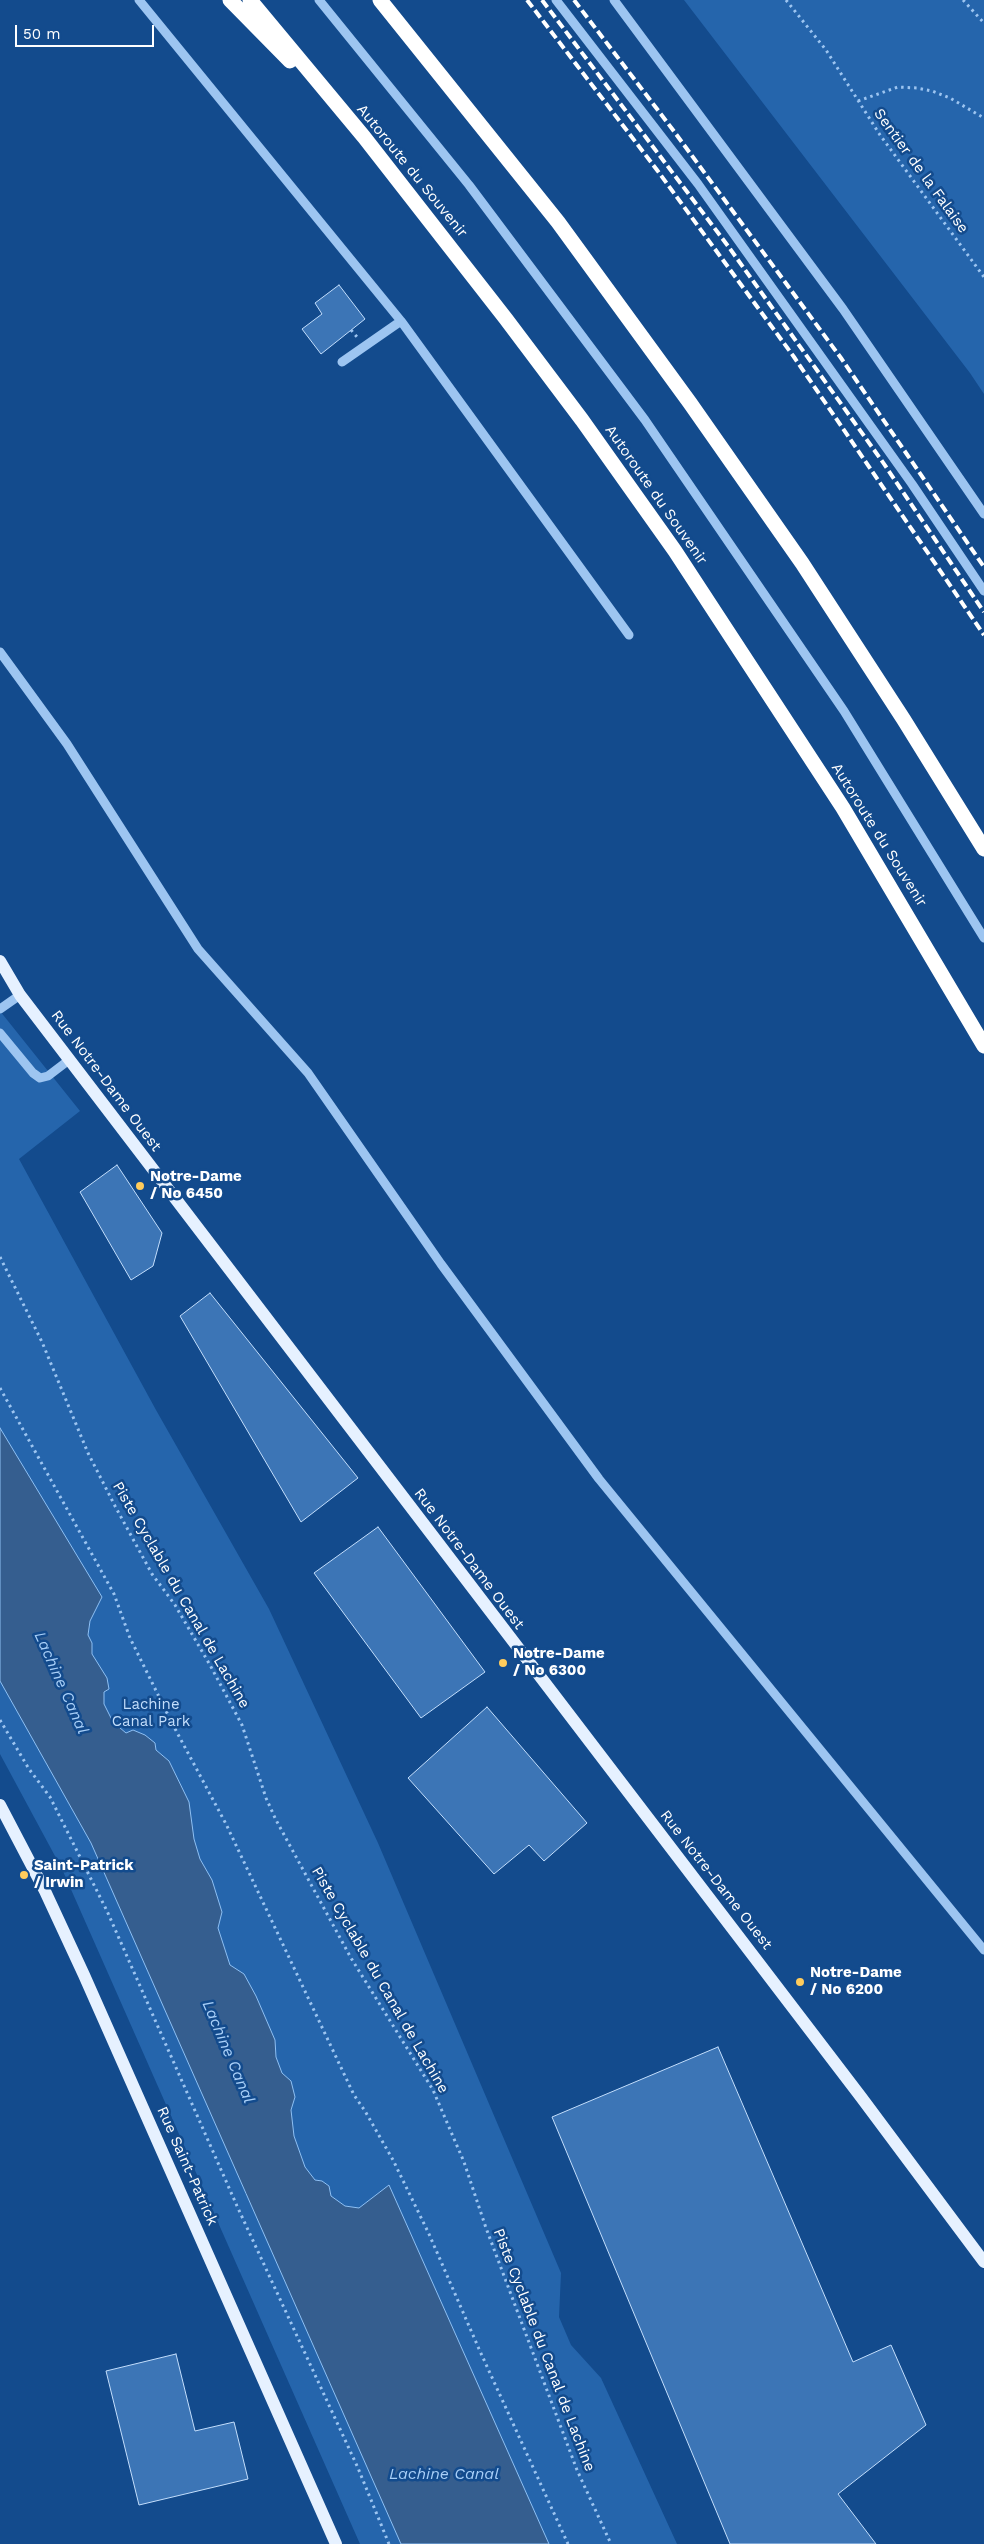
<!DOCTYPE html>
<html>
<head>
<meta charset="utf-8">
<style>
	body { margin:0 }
	#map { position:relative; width:984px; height:2544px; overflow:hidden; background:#134b8d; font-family:"Work Sans",sans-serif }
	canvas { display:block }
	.scale { position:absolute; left:15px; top:25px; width:139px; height:22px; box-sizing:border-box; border:2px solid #fff; border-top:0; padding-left:6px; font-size:15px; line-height:18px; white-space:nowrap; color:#fff; -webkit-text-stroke:4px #134b8d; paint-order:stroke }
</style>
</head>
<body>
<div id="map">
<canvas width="984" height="2544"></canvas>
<div class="scale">50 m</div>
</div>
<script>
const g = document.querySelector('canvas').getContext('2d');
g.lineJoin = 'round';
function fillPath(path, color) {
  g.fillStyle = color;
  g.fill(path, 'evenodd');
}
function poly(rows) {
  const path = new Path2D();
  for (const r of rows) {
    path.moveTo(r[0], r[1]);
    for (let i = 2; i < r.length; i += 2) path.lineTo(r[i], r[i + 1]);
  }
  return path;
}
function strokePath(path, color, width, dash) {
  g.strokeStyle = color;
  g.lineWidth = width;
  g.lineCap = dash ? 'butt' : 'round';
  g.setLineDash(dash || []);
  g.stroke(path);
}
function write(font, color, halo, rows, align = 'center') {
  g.font = font + ' "Work Sans",sans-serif';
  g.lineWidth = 5;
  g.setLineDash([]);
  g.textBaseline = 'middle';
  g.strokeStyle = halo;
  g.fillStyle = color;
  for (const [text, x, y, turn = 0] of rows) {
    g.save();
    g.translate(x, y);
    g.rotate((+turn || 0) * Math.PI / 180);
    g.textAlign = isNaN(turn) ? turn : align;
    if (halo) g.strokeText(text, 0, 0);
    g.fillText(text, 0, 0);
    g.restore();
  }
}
fillPath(poly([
	[684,0,984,0,984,394,970,373],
	[0,1011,80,1111,19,1159,156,1410,269,1609,378,1843,561,2273,559,2317,571,2345,601,2378,677,2544,360,2544,62,1869,0,1754]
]), '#2565ac');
const water = poly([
	[0,1428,102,1597,90,1621,88,1635,92,1643,92,1654,107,1678,109,1689,104,1692,104,1704,113,1722,126,1733,133,1730,145,1735,155,1743,156,1750,169,1761,189,1802,194,1839,200,1859,212,1880,222,1912,218,1928,230,1965,244,1974,256,1996,275,2040,276,2057,282,2073,291,2081,295,2097,291,2110,294,2136,305,2167,315,2180,322,2181,329,2186,331,2196,345,2206,359,2208,389,2185,549,2544,401,2544,91,1843,0,1681,0,1428]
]);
fillPath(water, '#355e8f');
strokePath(water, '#8ec0f4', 1);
const building = poly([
	[339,285,365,319,321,354,302,329,322,314,315,303,339,285],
	[117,1165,162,1233,153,1266,131,1280,80,1192,117,1165],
	[210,1293,358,1478,301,1522,180,1316,210,1293],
	[378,1527,485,1672,421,1718,314,1573,378,1527],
	[487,1707,587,1823,544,1861,529,1845,494,1874,408,1778,487,1707],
	[718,2047,853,2362,891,2345,926,2425,838,2494,876,2544,730,2544,552,2117,718,2047],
	[176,2354,195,2431,234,2422,248,2479,139,2505,106,2371,176,2354]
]);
fillPath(building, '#3c75b6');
strokePath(building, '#c3defc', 1);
strokePath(poly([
	[786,0,826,50,880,135,984,277],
	[963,0,984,23],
	[858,101,898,87,917,88,932,91,950,98,984,118],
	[351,330,357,337],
	[0,1257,42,1342,88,1453,115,1506,152,1574,175,1605,210,1665,242,1725,266,1798,276,1820,351,1958,433,2090,464,2162,486,2228,577,2470,611,2544],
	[0,1388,114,1594,130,1638,173,1725,226,1824,354,2095,365,2111,393,2160,429,2234,479,2349,568,2544],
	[0,1720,29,1769,50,1797,107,1911,237,2206,358,2468,389,2544]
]), '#9dc5f1', 3, [2.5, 4]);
strokePath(poly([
	[139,0,401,321,629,635],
	[319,0,469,185,645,420,844,711,984,938],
	[556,0,698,184,912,484,984,591],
	[614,0,843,309,984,514],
	[342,362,401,321],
	[0,652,67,744,198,949,308,1073,441,1264,599,1479,984,1950],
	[0,1009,20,995],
	[0,1033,33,1073,40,1078,48,1076,69,1060]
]), '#9dc5f1', 9);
strokePath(poly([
	[0,961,20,995,861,2097,984,2262],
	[0,1805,45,1891,84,1975,336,2544]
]), '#e6f1ff', 12);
strokePath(poly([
	[230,0,290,61],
	[250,0,364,137,506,319,582,420,675,551,843,808,984,1046],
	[380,0,558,222,690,403,802,563,904,720,984,849]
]), '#fff', 15);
strokePath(poly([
	[527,0,657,170,794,357,984,635],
	[542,0,728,246,882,461,984,612],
	[574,0,673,130,841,358,984,567]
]), '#fff', 4, [9, 4]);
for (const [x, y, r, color] of [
	[140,1186,5,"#ffcc5c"],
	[503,1663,5,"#ffcc5c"],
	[24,1875,5,"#ffcc5c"],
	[800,1982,5,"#ffcc5c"]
]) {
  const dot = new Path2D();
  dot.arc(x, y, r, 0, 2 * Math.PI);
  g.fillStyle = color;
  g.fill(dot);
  strokePath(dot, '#134b8d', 2);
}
write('15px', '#fff', '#134b8d', [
	["Autoroute du Souvenir",412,171,51],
	["Sentier de la Falaise",921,171,54],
	["Autoroute du Souvenir",656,495,55],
	["Autoroute du Souvenir",879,835,58],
	["Rue Notre-Dame Ouest",106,1081,53],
	["Rue Notre-Dame Ouest",469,1559,53],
	["Piste Cyclable du Canal de Lachine",181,1595,60],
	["Rue Notre-Dame Ouest",716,1880,52],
	["Piste Cyclable du Canal de Lachine",380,1980,60],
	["Rue Saint-Patrick",187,2166,66],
	["Piste Cyclable du Canal de Lachine",544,2350,69]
]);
write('bold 15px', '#fff', '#134b8d', [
	["Notre-Dame",150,1177],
	["/ No 6450",150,1194],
	["Notre-Dame",513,1654],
	["/ No 6300",513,1671],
	["Saint-Patrick",34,1866],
	["/ Irwin",34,1883],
	["Notre-Dame",810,1973],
	["/ No 6200",810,1990]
], 'left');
write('15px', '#c3defc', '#134b8d', [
	["Lachine",151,1705],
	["Canal Park",151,1722]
]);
write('italic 16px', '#a8cff8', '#134b8d', [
	["Lachine Canal",61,1683,66],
	["Lachine Canal",228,2052,67],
	["Lachine Canal",444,2474]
]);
</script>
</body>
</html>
